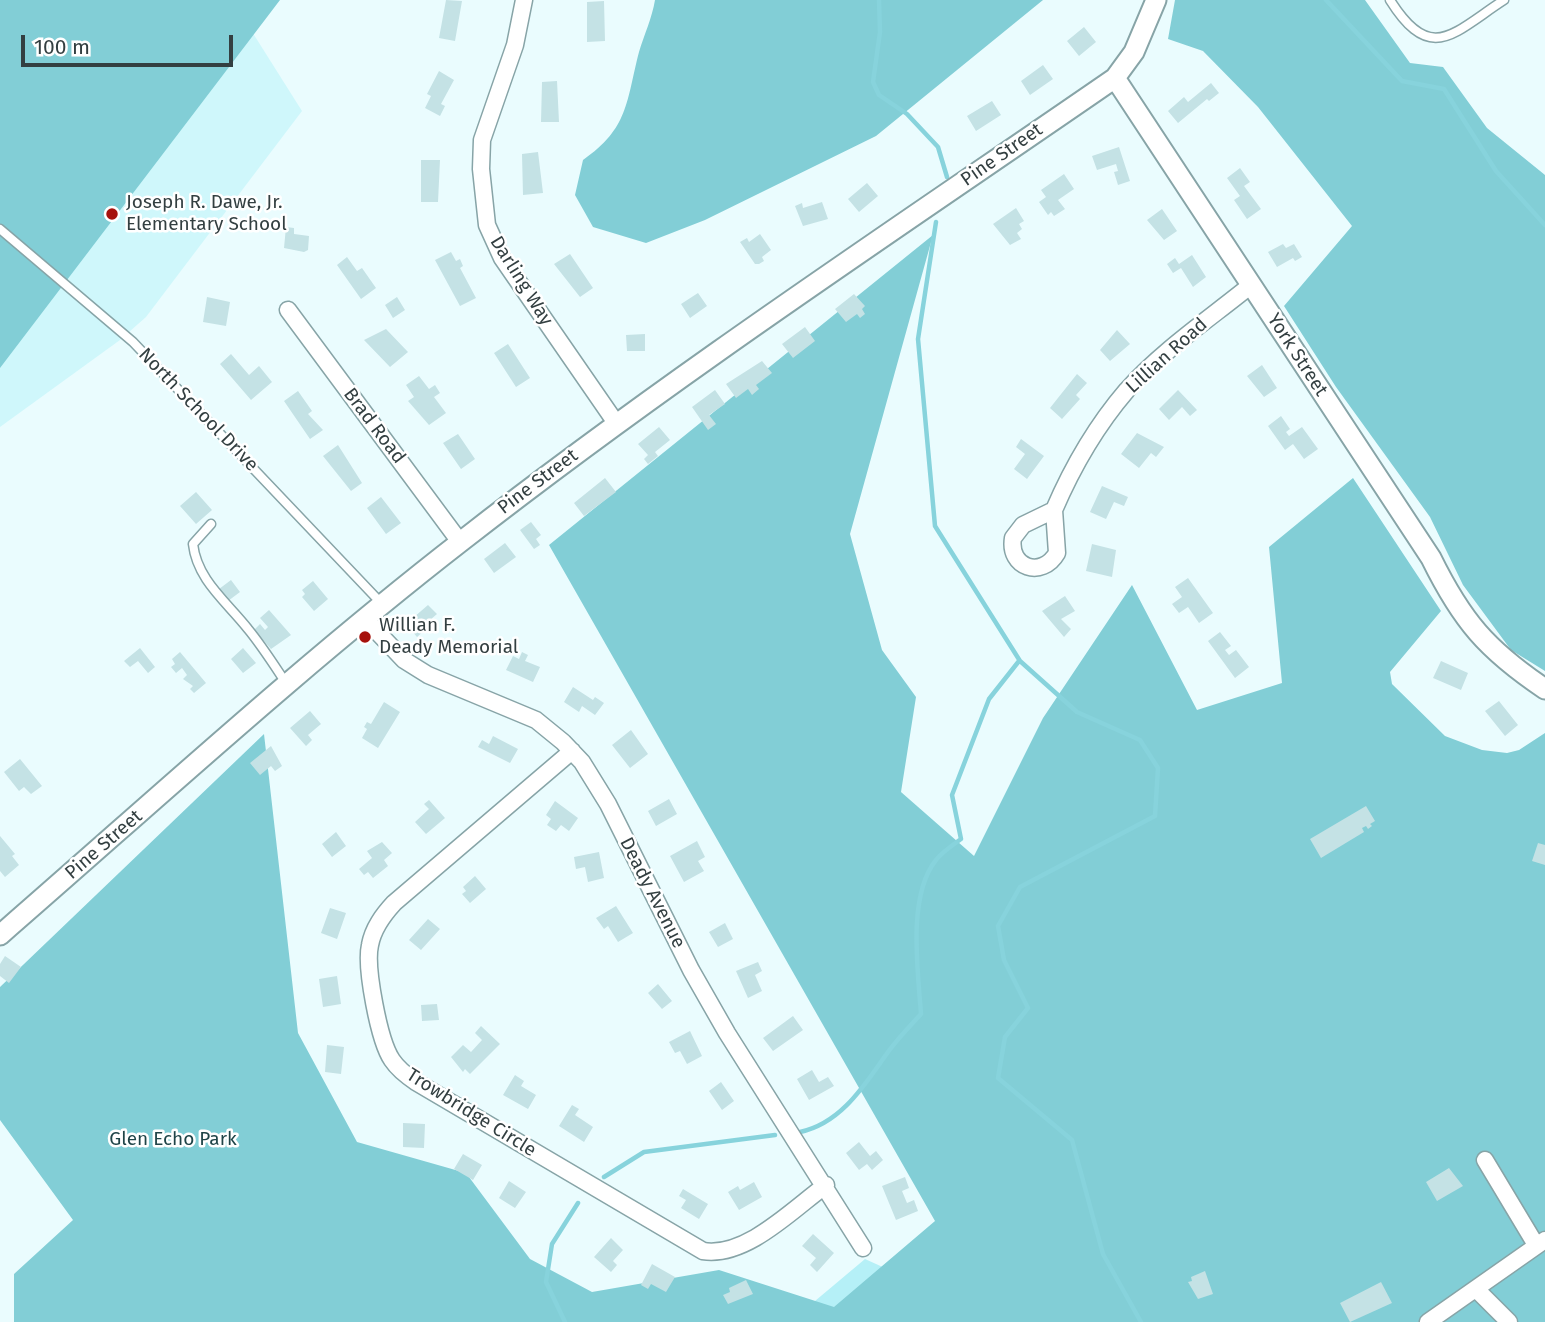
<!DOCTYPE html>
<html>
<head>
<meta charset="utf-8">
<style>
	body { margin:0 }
	#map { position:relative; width:1545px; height:1322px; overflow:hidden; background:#eafcfe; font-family:"Fira Sans",sans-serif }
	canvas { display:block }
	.scale { position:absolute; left:21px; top:35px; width:212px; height:32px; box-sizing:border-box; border:4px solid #333f41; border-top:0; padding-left:9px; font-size:21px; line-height:24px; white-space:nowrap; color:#333f41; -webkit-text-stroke:5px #fff; paint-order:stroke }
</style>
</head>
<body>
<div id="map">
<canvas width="1545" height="1322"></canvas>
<div class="scale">100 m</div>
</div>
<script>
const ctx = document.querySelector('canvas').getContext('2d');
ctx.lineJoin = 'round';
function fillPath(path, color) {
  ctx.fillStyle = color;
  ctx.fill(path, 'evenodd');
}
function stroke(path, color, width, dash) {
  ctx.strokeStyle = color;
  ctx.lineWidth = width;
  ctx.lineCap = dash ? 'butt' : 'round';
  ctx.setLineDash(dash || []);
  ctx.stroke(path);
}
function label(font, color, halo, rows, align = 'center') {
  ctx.font = font + ' "Fira Sans",sans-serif';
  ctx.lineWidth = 5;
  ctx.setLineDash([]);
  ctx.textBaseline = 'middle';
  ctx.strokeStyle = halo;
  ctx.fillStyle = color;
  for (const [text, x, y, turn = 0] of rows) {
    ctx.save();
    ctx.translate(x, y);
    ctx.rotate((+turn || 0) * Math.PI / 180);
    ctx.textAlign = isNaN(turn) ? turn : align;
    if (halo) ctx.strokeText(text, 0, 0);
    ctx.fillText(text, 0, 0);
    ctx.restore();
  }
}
const built = new Path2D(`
	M0,0H232L302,111L146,317L120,340L0,427Z`);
const green = new Path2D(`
	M865,1259L1004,1322H790Z`);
const forest = new Path2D(`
	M0,0H280L0,368Z
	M655,0H1043L876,136L705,220L646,243L593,227L575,195L583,160C629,128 626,102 639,52C644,35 652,18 655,0Z
	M1175,0H1365L1410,63L1443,67L1487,128L1545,175V671L1511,650L1463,585L1430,517L1336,387L1284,306L1352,226L1258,107L1203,51L1168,39Z
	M933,235L850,534L882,650L916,697L901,792L974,856L1043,718L1132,585L1197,710L1282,683L1269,547L1353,478L1441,611L1390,672L1392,684L1445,736L1482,750L1507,753L1519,750L1545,733V1322H14V1274L73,1220L0,1120V987L264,734L298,1033L357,1142L466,1173L530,1259L592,1292L719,1270L834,1307L935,1221L549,545Z`);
const stream = new Path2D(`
	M879,0L880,32L873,82L879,95L907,114L938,147L947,177
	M1326,0L1402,81L1444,89L1496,171L1545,225
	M936,222L918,339L935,526L1020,661L1077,712L1140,740L1158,768L1155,816L1020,887L998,926L1004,960L1028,1008L1005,1037L998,1078L1072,1140L1103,1254L1141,1322
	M800,1132C842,1123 865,1084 888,1052C898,1038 910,1026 921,1014C918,971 907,896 936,860C942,852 953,845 961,839L952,795L989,699L1019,661
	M604,1177L644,1152L775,1135
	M565,1322L546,1282L552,1244L578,1203`);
const building = new Path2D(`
	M446,0L462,1L455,41L439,38Z
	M604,1L605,41L587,42V2Z
	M1084,27L1096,42L1079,56L1067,41Z
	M1043,65L1053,79L1030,95L1021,81Z
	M439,71L454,80L441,104L445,106L440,116L425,108L431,96L427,94Z
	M557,81L559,122H541L542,82Z
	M1211,83L1219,93L1209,101L1207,99L1178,123L1168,111L1184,97L1188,102Z
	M992,101L1001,115L976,131L967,116Z
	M1119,147L1130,181L1118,185L1114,172L1118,171L1116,164L1097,170L1092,156Z
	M538,152L543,193L523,195L522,154Z
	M421,160H440L438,202H421Z
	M1240,168L1250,182L1244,186L1261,209L1247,219L1234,200L1240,196L1227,178Z
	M1064,174L1074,189L1058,200L1065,209L1054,216L1051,212L1048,215L1039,202L1046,197L1041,190Z
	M867,183L878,196L859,212L848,199Z
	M822,202L828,219L803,226L795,206L802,203L803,208Z
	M1016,208L1024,221L1019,224L1022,229L1017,233L1021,239L1010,245L993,224Z
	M1162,209L1177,231L1164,240L1147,220Z
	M286,227L294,228V234L309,236L308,250L304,252L284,248Z
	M760,234L771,250L762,257L764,261L759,264H755L740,242L747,238L749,242Z
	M1283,244L1286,248L1294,244L1302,257L1295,261L1293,258L1277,267L1268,252Z
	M451,252L456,261L460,259L463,266L460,268L476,298L460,306L435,260Z
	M570,254L593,288L580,297L554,264Z
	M1192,255L1206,277L1193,287L1181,268L1173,273L1167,264L1175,258L1179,264Z
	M347,257L357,271L362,268L376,288L361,299L337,265Z
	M698,293L707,306L690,318L681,304Z
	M854,294L865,306L862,309L865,314L860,318L857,314L846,322L835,309Z
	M207,297L230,302L226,326L203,322Z
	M397,297L405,310L393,318L385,305Z
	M805,327L815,341L793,358L782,344Z
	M386,329L408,352L390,367L364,340Z
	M1117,330L1130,344L1110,361L1100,350Z
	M645,334V351H627L626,335Z
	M508,344L530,378L516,387L494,353Z
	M231,354L249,375L259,366L272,382L251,400L220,364Z
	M762,361L772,373L756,385L759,389L752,395L748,389L736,398L726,384Z
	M1262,365L1277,388L1264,397L1247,376Z
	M1077,374L1087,383L1076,395L1080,399L1062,419L1050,408Z
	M419,376L429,389L435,385L440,393L434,397L446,413L429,425L408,401L414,397L406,385Z
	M715,390L725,404L709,415L716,424L708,430L692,407Z
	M1178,390L1197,410L1190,416L1182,407L1169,420L1159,409Z
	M298,391L312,411L308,414L323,430L310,439L284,401Z
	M1281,416L1290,429L1286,432L1289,436L1302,427L1318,449L1304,459L1293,444L1285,450L1268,426Z
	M659,427L670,440L655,452L658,456L648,464L644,459L648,455L638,444Z
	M1137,433L1164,447L1156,457L1151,453L1139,468L1121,454Z
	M458,434L475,459L461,469L443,443Z
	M1021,439L1044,456L1027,479L1014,469L1025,454L1016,447Z
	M338,445L362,483L351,491L323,456Z
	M605,478L616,492L584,516L574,503Z
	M1102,486L1128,497L1124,506L1114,502L1106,519L1090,512Z
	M196,492L212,510L196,524L180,506Z
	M381,497L401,523L386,534L367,508Z
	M531,522L541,535L536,539L540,545L534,549L520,530Z
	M505,543L516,557L494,573L484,559Z
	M1092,544L1116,550L1112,577L1086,571Z
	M1188,578L1213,613L1199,623L1188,607L1179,613L1172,604L1182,597L1175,587Z
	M231,580L240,592L228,601L219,589Z
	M313,581L328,599L314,611L302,597L305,594L302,590Z
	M1065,596L1075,611L1061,619L1071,629L1064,637L1042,611Z
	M428,605L437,614L430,620L433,623L417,637L406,624Z
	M269,610L291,635L271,649L254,630L260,624L265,630L268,627L260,618Z
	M1220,632L1231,646L1225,650L1229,655L1236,650L1249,667L1235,678L1208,641Z
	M140,648L155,667L148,673L138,661L130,667L124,661Z
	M243,648L256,663L243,673L231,659Z
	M180,652L206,683L194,693L190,689L193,686L183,679L187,675L182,668L176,673L171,667L175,664L172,659Z
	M522,652L528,655L525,661L540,667L533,682L506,670L513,656L519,659Z
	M1441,661L1468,673L1461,690L1433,678Z
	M573,687L593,700L595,697L604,703L595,715L582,706L579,712L564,702Z
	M1499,701L1518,725L1505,736L1485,711Z
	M384,702L400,712L378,748L362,738L367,729L364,727L367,722L371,724Z
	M310,711L321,724L308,735L312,740L306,746L290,728Z
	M631,730L648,754L630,768L612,745Z
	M493,736L518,749L510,763L478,747L482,740L489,744Z
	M271,746L282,766L275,771L271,766L260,775L250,763Z
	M20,759L42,786L31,794L24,787L19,791L4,772Z
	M669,799L677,814L656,826L648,811Z
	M429,800L445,818L426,834L415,822L429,809L424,804Z
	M555,801L578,818L569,831L561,825L556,831L547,825L551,819L546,815Z
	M1366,806L1375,821L1370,824L1372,826L1368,829L1366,826L1362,828L1364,832L1321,858L1310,839Z
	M336,832L346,846L332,857L322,844Z
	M0,836L15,854L12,856L19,865L5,877L0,871Z
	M697,841L705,857L698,861L704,871L684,882L670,856Z
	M382,842L392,853L384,860L388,866L373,878L368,872L364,875L359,869L372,858L367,851Z
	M1538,843L1545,845V865L1532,861Z
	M599,852L604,878L588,882L585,867L576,869L574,857Z
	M475,876L486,889L470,903L462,894L466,891L463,887Z
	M616,906L633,933L618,942L608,926L604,929L596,918Z
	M330,908L346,913L337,939L321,933Z
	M428,919L440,929L421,950L409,940Z
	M725,923L733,939L718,947L709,932Z
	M5,956L21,967L9,983L0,976V964Z
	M758,962L762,971L755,975L762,991L748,998L736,971Z
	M337,976L341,1004L323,1007L319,979Z
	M658,984L672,1001L662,1009L648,993Z
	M437,1004L439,1020L422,1021L421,1005Z
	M793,1016L803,1030L773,1051L763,1038Z
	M481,1026L500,1044L470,1074L465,1069L463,1072L451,1057L463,1045L471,1052L482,1040L475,1033Z
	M690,1031L702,1056L687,1064L680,1051L675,1053L669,1042Z
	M327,1045L344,1047L341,1074L325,1072Z
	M812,1070L819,1082L828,1077L834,1086L809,1100L797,1079Z
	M515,1075L524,1081L521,1086L536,1095L528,1109L503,1095Z
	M721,1082L734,1101L722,1110L709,1091Z
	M572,1105L579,1109L575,1115L593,1127L584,1142L559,1126Z
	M403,1123L425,1124L424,1148L403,1147Z
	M859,1142L870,1156L876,1151L883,1160L872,1170L867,1164L859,1170L846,1153Z
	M463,1154L482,1165L473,1180L454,1169Z
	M1449,1168L1463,1186L1437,1201L1426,1182Z
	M905,1177L909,1188L902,1191L907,1203L914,1200L918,1211L896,1220L882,1186Z
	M509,1181L526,1192L515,1208L499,1198Z
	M754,1182L762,1197L739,1210L728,1192L738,1186L740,1190Z
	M683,1189L708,1204L699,1219L681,1208L686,1200L679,1196Z
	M813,1234L834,1253L817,1272L810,1265L816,1258L802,1246Z
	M611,1238L623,1250L613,1261L617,1265L611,1272L594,1257Z
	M652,1264L675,1277L666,1292L651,1284L648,1289L641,1285Z
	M1205,1271L1213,1294L1198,1299L1188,1282L1192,1281L1191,1277Z
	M746,1280L753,1294L728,1304L723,1295L730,1292L729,1288Z
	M1381,1282L1392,1303L1350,1322L1340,1303Z`);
const service = new Path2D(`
	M1390,0C1431,65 1453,33 1504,0
	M0,229L133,342L383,605
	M211,524L193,544C197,580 227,602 248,629C262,646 274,665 286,683`);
const minor = new Path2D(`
	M524,0L515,45L482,140L481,169L487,225L502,258L616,423
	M288,310L460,542
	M1054,510C1072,468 1097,425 1127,390C1163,350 1209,319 1251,285
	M1054,510L1057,553C1042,579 1008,568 1013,538L1023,525Z
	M365,619L404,660L428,675L536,720L563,742L582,762L608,804L691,970L727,1033L863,1248
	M572,751L394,903C383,915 373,928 370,945C365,967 379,1041 392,1060C398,1069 407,1076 416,1082L703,1251C746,1258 793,1209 826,1185
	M1485,1160L1536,1245
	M1476,1289L1509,1322
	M1428,1322L1545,1240`);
const tertiary = new Path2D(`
	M1115,78L1431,558C1462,621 1487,650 1545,689
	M0,935C153,802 303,664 463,540C673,376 896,229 1115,78L1134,52L1156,0`);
const markers = [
	[112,214,7,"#a6110c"],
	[365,637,7,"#a6110c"]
];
const streetNames = [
	["Pine Street",1002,155,-35],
	["Darling Way",521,281,58],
	["York Street",1297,355,57],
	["Lillian Road",1167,356,-42],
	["North School Drive",198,410,46],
	["Brad Road",374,426,53],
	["Pine Street",538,482,-37],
	["Pine Street",104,845,-41],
	["Deady Avenue",652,893,63],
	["Trowbridge Circle",471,1113,32]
];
const poiNames = [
	["Joseph R. Dawe, Jr.",126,203],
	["Elementary School",126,225],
	["Willian F.",379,626],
	["Deady Memorial",379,648]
];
const parkNames = [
	["Glen Echo Park",173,1140]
];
fillPath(built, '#cff7fb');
fillPath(green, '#b5f0f7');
fillPath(forest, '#82ced6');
stroke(stream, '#87d3dc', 4.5);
fillPath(building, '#c4e2e5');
stroke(service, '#87a4a7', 11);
stroke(minor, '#87a4a7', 19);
stroke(tertiary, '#87a4a7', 23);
stroke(service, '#fff', 8);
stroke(minor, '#fff', 16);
stroke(tertiary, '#fff', 19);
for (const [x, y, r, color] of markers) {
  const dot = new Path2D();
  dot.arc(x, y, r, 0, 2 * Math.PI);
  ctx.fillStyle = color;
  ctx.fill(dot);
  stroke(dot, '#fff', 2.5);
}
label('19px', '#333f41', '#fff', streetNames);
label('19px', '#333f41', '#fff', poiNames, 'left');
label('19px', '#1f4448', '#fff', parkNames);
</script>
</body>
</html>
